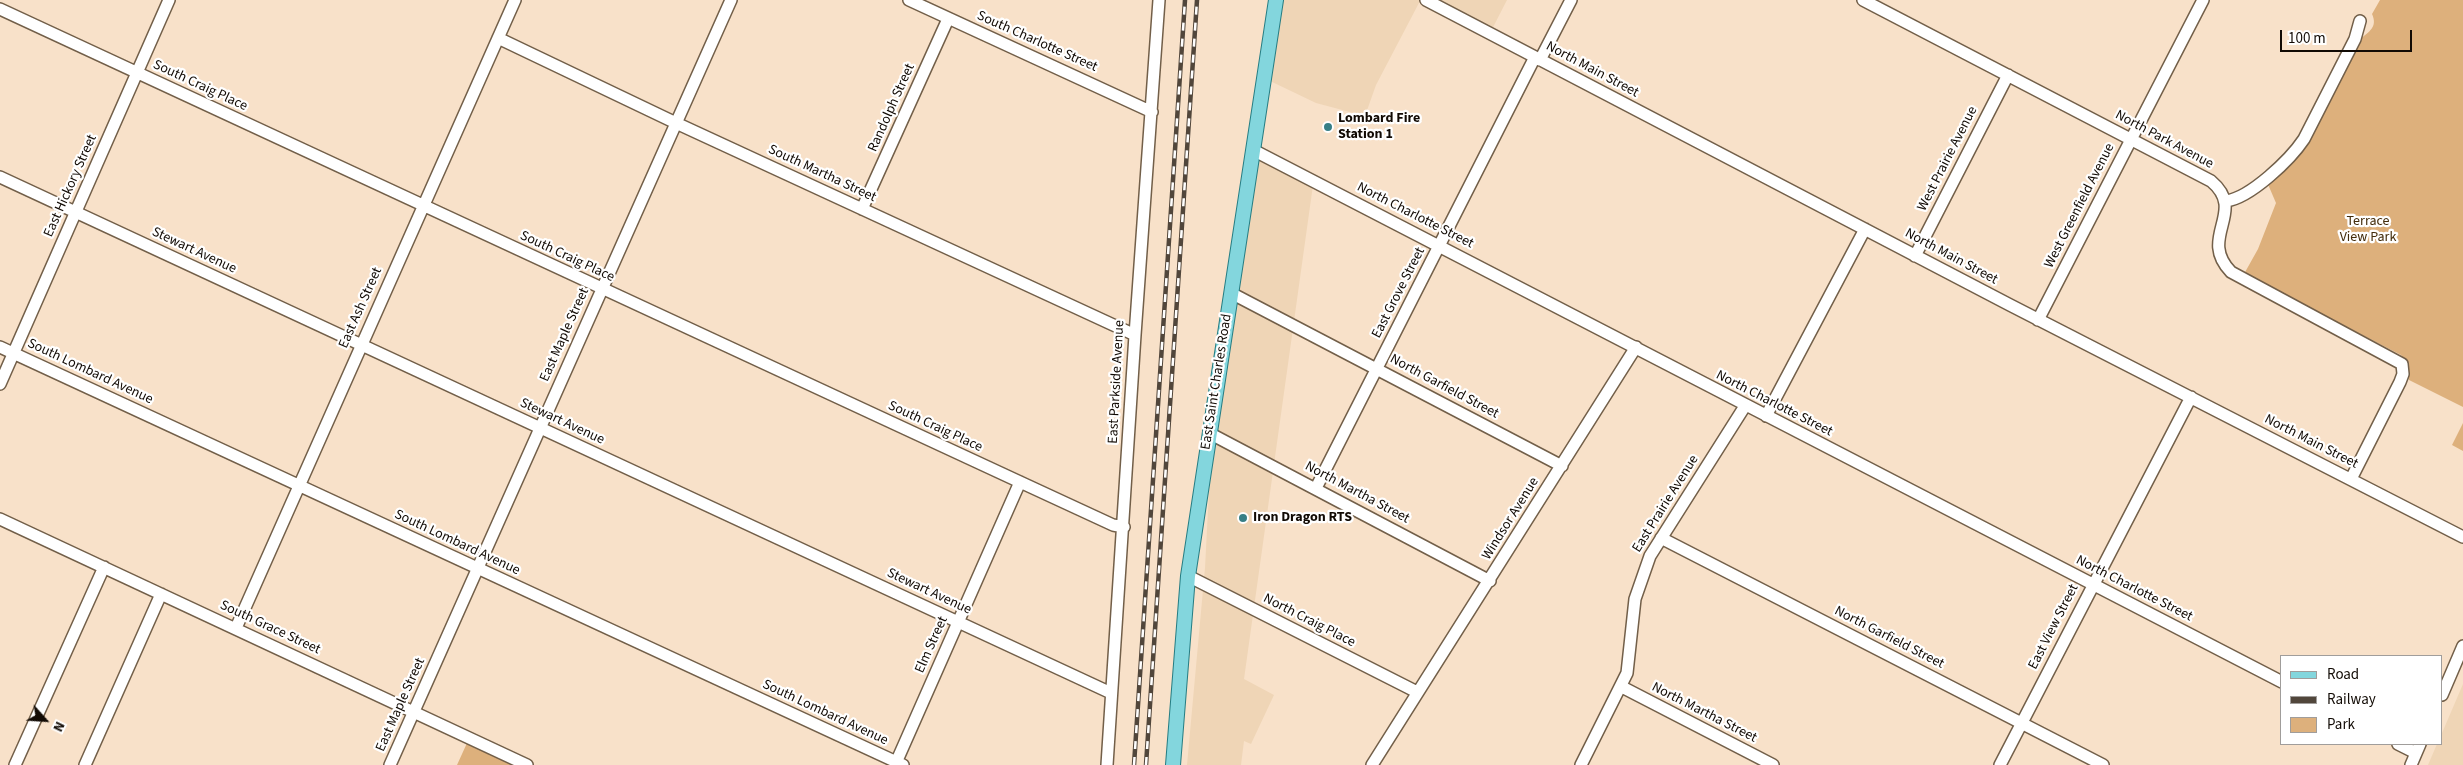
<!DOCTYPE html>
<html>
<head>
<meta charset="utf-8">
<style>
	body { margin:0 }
	#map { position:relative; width:2463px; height:765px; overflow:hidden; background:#f8e1c9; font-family:"Source Sans 3",sans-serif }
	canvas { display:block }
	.legend { position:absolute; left:2280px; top:655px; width:162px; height:90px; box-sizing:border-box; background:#fff; border:1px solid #a09d9b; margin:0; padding:6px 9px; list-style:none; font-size:15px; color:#110a04 }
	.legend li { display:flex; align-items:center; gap:10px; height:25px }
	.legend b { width:25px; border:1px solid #a09d9b }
	.north { position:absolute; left:20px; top:695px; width:50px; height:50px; -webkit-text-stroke:4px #fff; paint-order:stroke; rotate:116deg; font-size:14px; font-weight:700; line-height:20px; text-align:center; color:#110a04 }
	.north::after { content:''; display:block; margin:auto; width:18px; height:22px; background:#110a04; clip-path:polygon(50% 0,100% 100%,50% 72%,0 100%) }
	.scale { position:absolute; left:2280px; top:30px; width:132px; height:22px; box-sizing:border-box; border:2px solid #110a04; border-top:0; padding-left:6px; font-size:15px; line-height:18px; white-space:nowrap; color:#110a04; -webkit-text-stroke:4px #fff; paint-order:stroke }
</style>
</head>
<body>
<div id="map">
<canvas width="2463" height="765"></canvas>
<ul class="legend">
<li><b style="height:6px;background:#83d6dd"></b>Road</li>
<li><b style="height:6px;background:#51463b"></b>Railway</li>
<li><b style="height:14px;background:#ddb07c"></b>Park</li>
</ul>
<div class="north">N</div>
<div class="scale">100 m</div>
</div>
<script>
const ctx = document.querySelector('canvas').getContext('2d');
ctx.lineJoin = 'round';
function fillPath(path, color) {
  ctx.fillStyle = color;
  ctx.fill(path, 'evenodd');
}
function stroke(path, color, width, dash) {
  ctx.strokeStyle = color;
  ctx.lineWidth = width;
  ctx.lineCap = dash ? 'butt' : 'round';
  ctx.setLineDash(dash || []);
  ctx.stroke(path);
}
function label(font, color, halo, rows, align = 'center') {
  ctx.font = font + ' "Source Sans 3",sans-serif';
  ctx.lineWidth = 4.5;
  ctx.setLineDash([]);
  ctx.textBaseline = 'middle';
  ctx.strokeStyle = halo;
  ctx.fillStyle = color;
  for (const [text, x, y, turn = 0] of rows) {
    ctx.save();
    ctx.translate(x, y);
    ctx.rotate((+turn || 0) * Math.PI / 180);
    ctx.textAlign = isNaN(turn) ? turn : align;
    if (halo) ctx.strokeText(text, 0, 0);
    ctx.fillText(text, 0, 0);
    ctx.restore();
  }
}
const built = new Path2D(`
	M1281,0H1507L1488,37L1420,1L1376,85L1365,116L1316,103L1268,80Z
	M1257,156L1313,185L1244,679L1274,695L1251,744L1244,741L1241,765H1187L1205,568L1212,432Z
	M2463,684V765H2428L2437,744H2442V733Z`);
const green = new Path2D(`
	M2380,0H2463V407L2409,380L2407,363L2401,355L2244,274L2258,249L2276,203L2267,182L2286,167L2360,39C2369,32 2378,27 2372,14Z
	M2463,423V451L2452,445Z
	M467,743L515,765H457Z`);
const minor = new Path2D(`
	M909,0L1152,112
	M1426,0L2010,305L2463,537
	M1863,0L2211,181C2248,212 2197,237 2231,272L2402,364L2403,374L2400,382L2351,479
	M0,9L1020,482L1113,525L1124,527
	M498,38L676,123L1135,335
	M1540,60L1571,0
	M1253,150L2282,682
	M0,177L1111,693
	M2226,201C2250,198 2290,160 2304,139L2355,39L2360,21
	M862,209L948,19
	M1915,256L2008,75
	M1231,293L1562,466
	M2038,320L2203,0
	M0,347L903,765
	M0,384L169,0
	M1766,416L1865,229
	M1209,433L1490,581
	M1316,488L1535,57
	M0,519L527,765
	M1661,538L2103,765
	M1188,576L1417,692
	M236,628L515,0
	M1622,687L1773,765
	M2442,695L2463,646
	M2398,744L2416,753
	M15,765L104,567
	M85,765L161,594
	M390,765L731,0
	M895,765L1020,482
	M1107,765L1135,335L1159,0
	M1372,765L1636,347
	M1581,765L1627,673L1635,599L1650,556L1745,406
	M2000,765L2191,397
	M2411,765L2420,744`);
const major = new Path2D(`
	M1173,765L1188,576L1276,0`);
const rail = new Path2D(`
	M1134,765L1185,0
	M1146,765L1197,0`);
const markers = [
	[1328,127,5,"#377f86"],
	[1243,518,5,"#377f86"]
];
const streetNames = [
	["South Charlotte Street",1037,42,24],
	["North Main Street",1592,70,28],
	["South Craig Place",200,86,25],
	["Randolph Street",892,108,-66],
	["North Park Avenue",2164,140,28],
	["West Prairie Avenue",1948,159,-63],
	["South Martha Street",822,174,25],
	["East Hickory Street",71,186,-66],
	["West Greenfield Avenue",2080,206,-63],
	["North Charlotte Street",1415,216,27],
	["Stewart Avenue",194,251,25],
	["South Craig Place",567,257,25],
	["North Main Street",1951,257,28],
	["East Grove Street",1399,293,-63],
	["East Ash Street",361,308,-66],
	["East Maple Street",565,335,-66],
	["South Lombard Avenue",90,372,25],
	["East Parkside Avenue",1117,382,-87],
	["East Saint Charles Road",1217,382,-81],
	["North Garfield Street",1444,387,28],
	["North Charlotte Street",1774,404,27],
	["Stewart Avenue",562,422,25],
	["South Craig Place",935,427,25],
	["North Main Street",2311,442,27],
	["North Martha Street",1357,493,28],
	["East Prairie Avenue",1666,504,-58],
	["Windsor Avenue",1511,519,-58],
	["South Lombard Avenue",457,543,25],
	["North Charlotte Street",2134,589,27],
	["Stewart Avenue",929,592,25],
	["North Craig Place",1309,621,27],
	["East View Street",2054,627,-63],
	["South Grace Street",270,628,25],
	["North Garfield Street",1889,638,27],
	["Elm Street",932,645,-66],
	["East Maple Street",401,705,-66],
	["South Lombard Avenue",825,713,25],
	["North Martha Street",1704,713,27]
];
const poiNames = [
	["Lombard Fire",1338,119],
	["Station 1",1338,135],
	["Iron Dragon RTS",1253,518]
];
const parkNames = [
	["Terrace",2368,222],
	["View Park",2368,238]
];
fillPath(built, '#efd5b6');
fillPath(green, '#ddb07c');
stroke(minor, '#725f49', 14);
stroke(major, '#267d83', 16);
stroke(minor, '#fff', 11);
stroke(major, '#83d6dd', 14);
stroke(rail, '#51463b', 4.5);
stroke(rail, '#fff', 2.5, [8]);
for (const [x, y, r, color] of markers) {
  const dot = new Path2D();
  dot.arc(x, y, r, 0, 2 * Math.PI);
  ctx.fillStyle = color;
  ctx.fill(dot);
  stroke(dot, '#fff', 2);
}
label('14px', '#110a04', '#fff', streetNames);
label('bold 14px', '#110a04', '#fff', poiNames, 'left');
label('14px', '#432c0b', '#fff', parkNames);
</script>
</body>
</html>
